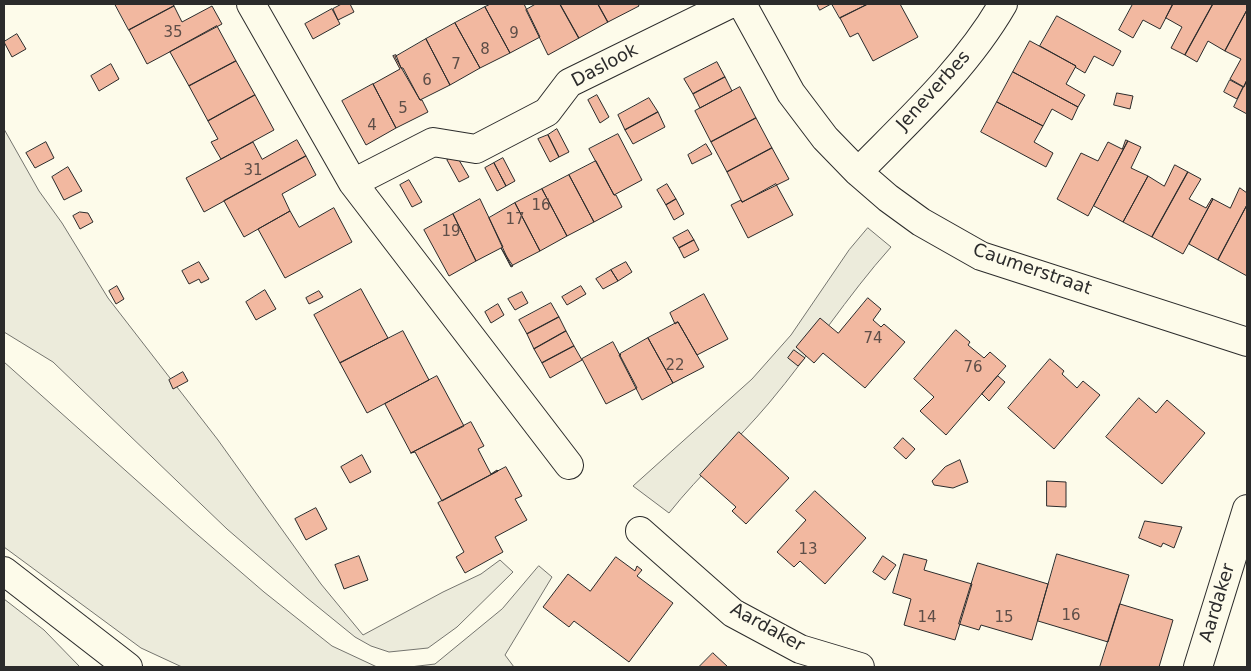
<!DOCTYPE html>
<html>
<head>
<meta charset="utf-8">
<style>
	body { margin:0 }
	#map { position:relative; width:1251px; height:671px; overflow:hidden; background:#fdfbea; font-family:"DejaVu Sans",sans-serif }
	canvas { display:block }
	.frame { position:absolute; inset:0; border:5px solid #2b2b2b; pointer-events:none }
</style>
</head>
<body>
<div id="map">
<canvas width="1251" height="671"></canvas>
<div class="frame"></div>
</div>
<script>
const ctx = document.querySelector('canvas').getContext('2d');
ctx.lineJoin = 'round';
function fillPath(path, color) {
  ctx.fillStyle = color;
  ctx.fill(path, 'evenodd');
}
function stroke(path, color, width, dash) {
  ctx.strokeStyle = color;
  ctx.lineWidth = width;
  ctx.lineCap = dash ? 'butt' : 'round';
  ctx.setLineDash(dash || []);
  ctx.stroke(path);
}
function label(font, color, halo, rows, align = 'center') {
  ctx.font = font + ' "DejaVu Sans",sans-serif';
  ctx.lineWidth = 4;
  ctx.setLineDash([]);
  ctx.textBaseline = 'middle';
  ctx.strokeStyle = halo;
  ctx.fillStyle = color;
  for (const [text, x, y, turn = 0] of rows) {
    ctx.save();
    ctx.translate(x, y);
    ctx.rotate((+turn || 0) * Math.PI / 180);
    ctx.textAlign = isNaN(turn) ? turn : align;
    if (halo) ctx.strokeText(text, 0, 0);
    ctx.fillText(text, 0, 0);
    ctx.restore();
  }
}
const green = new Path2D(`
	M4,129L39,191L62,223L108,298L218,440L321,584L363,635L443,592L481,574L500,560L513,572L457,627L428,648L389,652L371,646L355,637L307,598L227,529L53,362L4,332Z
	M868,228L891,247C847,296 812,352 769,403C737,441 700,474 669,513L633,486L752,379L791,335L849,250Z
	M4,362L191,529L264,592L332,646L377,667H182L141,648L4,547Z
	M539,566L552,577L505,655L514,667H410L435,664L502,609Z
	M4,599L44,630L80,667H4Z`);
const building = new Path2D(`
	M115,4H173L174,6L129,30Z
	M342,4H350L354,12L338,20L333,9Z
	M491,4H524L540,37L510,53L485,7Z
	M536,4H560L579,38L548,55L526,10Z
	M560,4H598L608,22L579,38Z
	M598,4H638L639,6L608,22Z
	M817,4H831L820,10Z
	M832,4H868L840,18Z
	M868,4H900L918,37L873,61L858,33L850,37L840,18Z
	M1133,4H1173L1160,29L1143,20L1133,38L1119,30Z
	M1173,4H1213L1185,55L1171,48L1182,27L1166,18Z
	M1213,4H1247V10L1225,51L1208,41L1197,62L1185,55Z
	M174,6L182,22L212,6L222,24L147,64L129,30Z
	M485,7L510,53L480,68L455,23Z
	M332,9L340,24L313,39L305,24Z
	M1247,10V80L1244,87L1230,79L1241,59L1225,51Z
	M1057,16L1121,51L1113,66L1094,56L1085,73L1075,67L1076,66L1040,46Z
	M455,23L480,68L450,85L426,39Z
	M217,26L236,61L189,86L170,52Z
	M17,34L26,49L12,57L4,42Z
	M426,39L450,85L420,100L395,57Z
	M1030,41L1076,66L1066,84L1085,95L1078,107L1013,72Z
	M396,55L401,68H403L420,100H422L428,112L396,128L373,84L400,69L393,56Z
	M236,61L255,95L208,121L189,86Z
	M717,62L725,77L693,94L684,79Z
	M111,64L119,79L99,91L91,76Z
	M1013,72L1078,107L1072,120L1052,109L1043,126L997,102Z
	M725,77L732,91L700,108L693,94Z
	M1230,80L1243,87L1237,99L1224,92Z
	M1247,80V114L1234,107Z
	M373,84L396,128L366,145L342,101Z
	M740,87L756,118L711,142L695,111Z
	M1117,93L1133,96L1130,109L1114,105Z
	M255,95L274,130L221,159L211,142L218,139L208,121Z
	M597,95L609,117L600,123L588,100Z
	M649,98L658,112L625,130L618,115Z
	M997,102L1043,126L1034,142L1053,153L1046,167L981,132Z
	M658,112L665,127L633,144L625,130Z
	M756,118L772,148L727,172L711,142Z
	M557,129L569,152L559,157L548,135Z
	M618,134L642,180L614,195L589,149Z
	M548,135L559,157L550,162L538,139Z
	M297,140L306,156L204,212L186,178L253,142L262,159Z
	M1126,140L1128,141L1088,216L1057,199L1081,153L1098,161L1108,142L1122,149Z
	M1128,141L1141,147L1131,168L1148,176L1123,222L1094,206Z
	M46,142L54,158L35,168L26,153Z
	M706,144L712,154L692,164L688,155Z
	M772,148L789,179L742,202L727,172Z
	M456,155L469,177L459,182L447,160Z
	M306,156L316,175L282,194L290,211L244,237L224,201Z
	M503,158L515,181L506,186L494,163Z
	M596,161L614,195H616L622,207L594,222L569,175Z
	M494,163L506,186L497,191L485,168Z
	M1175,165L1188,172L1152,237L1123,222L1148,176L1164,186Z
	M68,167L82,191L64,200L52,177Z
	M1188,172L1201,179L1189,199L1206,208L1212,198L1213,199L1183,254L1152,237Z
	M569,175L594,222L567,236L542,189Z
	M409,180L422,202L412,207L400,185Z
	M667,184L676,199L666,205L657,190Z
	M776,184L793,215L748,238L731,205L741,200L742,202Z
	M1240,188L1247,193V205L1218,260L1189,244L1213,199L1230,208Z
	M542,189L567,236L540,251L515,203Z
	M480,199L503,247L501,248L513,266L511,267L501,248L476,261L453,214Z
	M676,199L684,214L674,220L666,205Z
	M515,203L540,251L511,266L489,218Z
	M1247,205V276L1218,260Z
	M334,208L352,242L285,278L258,229L290,211L299,227Z
	M80,212L88,213L93,222L80,229L73,216Z
	M453,214L476,261L449,276L424,230Z
	M688,230L694,240L679,248L673,238Z
	M694,240L699,250L684,258L679,248Z
	M199,262L209,279L201,283L199,279L189,284L182,271Z
	M626,262L632,272L618,281L611,270Z
	M611,270L618,281L603,289L596,279Z
	M117,286L124,299L116,304L109,291Z
	M581,286L586,294L567,305L562,297Z
	M361,289L388,338L340,363L314,315Z
	M265,290L276,309L256,320L246,302Z
	M319,291L323,297L309,304L306,298Z
	M522,292L528,303L515,310L508,299Z
	M704,294L728,339L697,355L678,322L675,324L670,313Z
	M868,298L881,309L873,320L881,327L884,324L905,342L865,388L823,353L814,363L796,347L820,318L838,333Z
	M551,303L559,317L527,334L519,320Z
	M498,304L504,315L491,323L485,312Z
	M559,317L566,331L534,349L527,334Z
	M678,322L704,367L673,383L648,338Z
	M956,330L970,342L968,345L984,358L990,352L1006,366L946,435L920,411L934,397L914,379Z
	M403,331L429,380L367,413L340,363Z
	M566,331L574,346L542,363L534,349Z
	M648,338L673,383L642,400L619,355H621L620,354Z
	M613,342L637,388L606,404L582,359Z
	M574,346L582,360L550,378L542,363Z
	M794,350L805,358L798,366L788,358Z
	M1050,359L1064,371L1062,374L1077,388L1083,381L1100,395L1054,449L1008,408Z
	M183,372L188,381L173,389L169,380Z
	M437,376L464,426L411,453L385,404Z
	M998,376L1005,382L989,401L982,394Z
	M1139,398L1156,413L1167,400L1205,433L1162,484L1106,437Z
	M471,422L484,446L478,449L491,474L497,470L498,471L442,501L415,452L411,453Z
	M739,432L789,478L746,524L732,511L736,507L700,475Z
	M903,438L915,449L906,459L894,448Z
	M362,455L371,472L350,483L341,467Z
	M960,460L968,482L953,488L934,485L932,481L945,467Z
	M506,467L522,496L515,499L527,520L495,537L503,552L465,573L456,557L464,552L438,503Z
	M1047,481L1066,482V507L1047,506Z
	M815,491L866,538L825,584L800,561L794,567L777,552L806,520L796,511Z
	M316,508L327,529L306,540L295,519Z
	M1145,521L1182,527L1174,548L1163,543L1161,547L1139,538Z
	M904,554L927,560L924,570L972,584L955,640L904,625L911,599L893,593Z
	M1057,554L1129,575L1108,642L1038,621Z
	M359,556L368,580L344,589L335,565Z
	M883,556L896,565L885,580L873,572Z
	M616,557L635,571L637,566L642,570L637,576L673,603L629,662L574,621L569,627L543,607L568,574L590,591Z
	M978,563L1048,584L1032,640L981,625L979,630L959,624Z
	M1120,604L1173,620L1159,667H1100Z
	M713,653L728,667H699Z`);
const minor = new Path2D(`
	M251,4L353,183L569,465
	M742,4L791,93L825,138L858,172L888,198L921,222L981,256L1247,342
	M858,172C909,120 966,68 1003,4
	M353,183L433,142L476,149L547,112L569,83L730,4
	M640,531L733,613L800,649L860,667
	M1198,667L1247,509`);
const major = new Path2D(`
	M4,571L128,667`);
const numberNames = [
	["35",173,33],
	["9",514,34],
	["8",485,50],
	["7",456,65],
	["6",427,81],
	["5",403,109],
	["4",372,126],
	["31",253,171],
	["16",541,206],
	["17",515,220],
	["19",451,232],
	["74",873,339],
	["22",675,366],
	["76",973,368],
	["13",808,550],
	["16",1071,616],
	["14",927,618],
	["15",1004,618]
];
const streetNames = [
	["Daslook",605,66,-28],
	["Jeneverbes",934,91,-48],
	["Caumerstraat",1032,270,19],
	["Aardaker",1218,603,-73],
	["Aardaker",767,628,29]
];
fillPath(green, '#ecebdb');
stroke(green, '#74746e', 1);
fillPath(building, '#f2b8a0');
stroke(building, '#2b2b2b', 1);
stroke(minor, '#2b2b2b', 30);
stroke(major, '#2b2b2b', 30);
stroke(minor, '#fdfbea', 28);
stroke(major, '#fdfbea', 28);
label('15px', '#5d4e48', null, numberNames);
label('18px', '#2b2b2b', '#fdfbea', streetNames);
</script>
</body>
</html>
